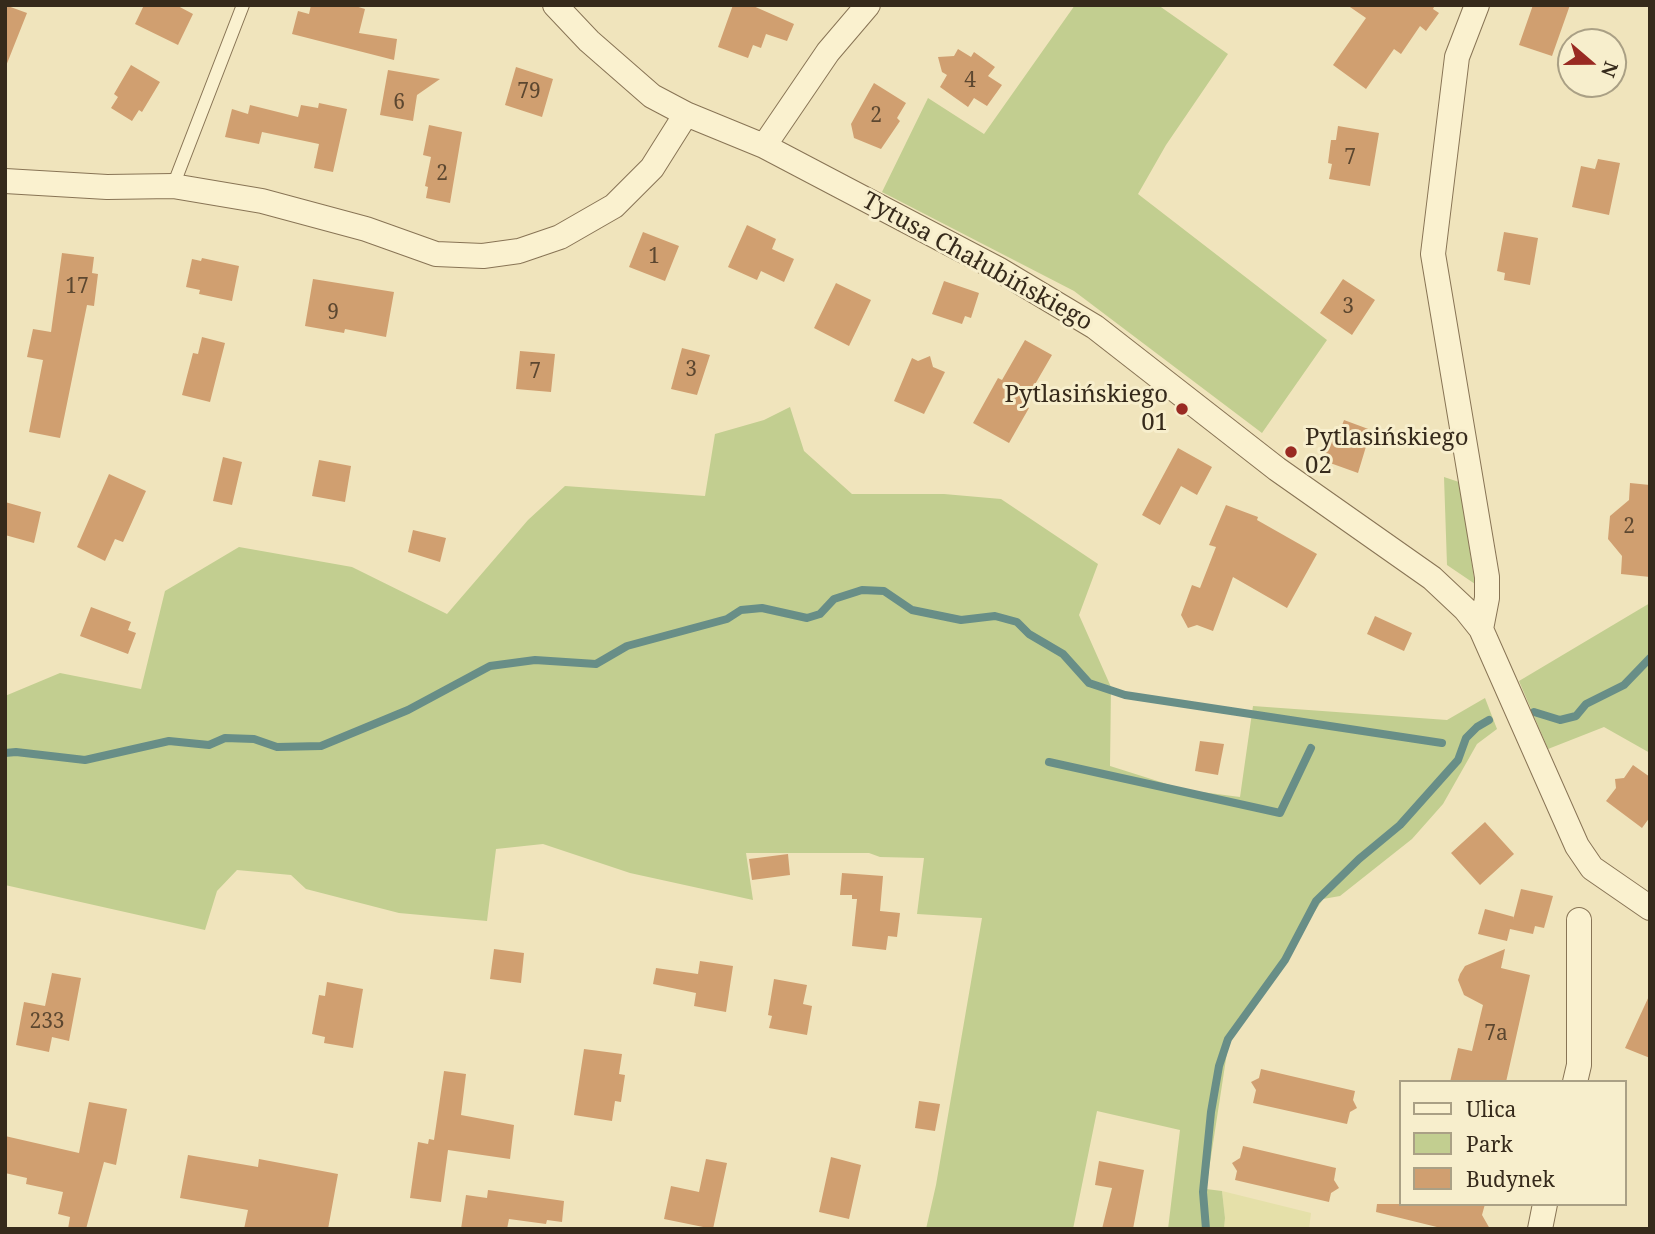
<!DOCTYPE html>
<html>
<head>
<meta charset="utf-8">
<style>
	body { margin:0 }
	#map { position:relative; width:1655px; height:1234px; overflow:hidden; background:#f0e4bc; font-family:"Noto Serif",serif }
	canvas { display:block }
	.frame { position:absolute; inset:0; border:7px solid #362a1b; pointer-events:none }
	.legend { position:absolute; left:1399px; top:1080px; width:228px; height:126px; box-sizing:border-box; background:#f7eecc; border:2px solid #aaa085; margin:0; padding:9px 12px; list-style:none; font-size:21px; color:#362a1b }
	.legend li { display:flex; align-items:center; gap:14px; height:35px }
	.legend b { width:35px; border:2px solid #aaa085 }
	.north { position:absolute; left:1557px; top:28px; width:70px; height:70px; box-sizing:border-box; background:#f7eecc; border:2px solid #aaa085; border-radius:50%; rotate:110deg; font-size:19px; font-weight:700; line-height:28px; text-align:center; color:#362a1b }
	.north::after { content:''; display:block; margin:auto; width:24px; height:32px; background:#992a22; clip-path:polygon(50% 0,100% 100%,50% 72%,0 100%) }
</style>
</head>
<body>
<div id="map">
<canvas width="1655" height="1234"></canvas>
<div class="frame"></div>
<ul class="legend">
<li><b style="height:9px;background:#faf1cf"></b>Ulica</li>
<li><b style="height:19px;background:#c2ce90"></b>Park</li>
<li><b style="height:19px;background:#d09f70"></b>Budynek</li>
</ul>
<div class="north">N</div>
</div>
<script>
const ctx = document.querySelector('canvas').getContext('2d');
ctx.lineJoin = 'round';
function fillPath(path, color) {
  ctx.fillStyle = color;
  ctx.fill(path, 'evenodd');
}
function stroke(path, color, width, dash) {
  ctx.strokeStyle = color;
  ctx.lineWidth = width;
  ctx.lineCap = dash ? 'butt' : 'round';
  ctx.setLineDash(dash || []);
  ctx.stroke(path);
}
function label(font, color, halo, rows, align = 'center') {
  ctx.font = font + ' "Noto Serif",serif';
  ctx.lineWidth = 6;
  ctx.setLineDash([]);
  ctx.textBaseline = 'middle';
  ctx.strokeStyle = halo;
  ctx.fillStyle = color;
  for (const [text, x, y, turn = 0] of rows) {
    ctx.save();
    ctx.translate(x, y);
    ctx.rotate((+turn || 0) * Math.PI / 180);
    ctx.textAlign = isNaN(turn) ? turn : align;
    if (halo) ctx.strokeText(text, 0, 0);
    ctx.fillText(text, 0, 0);
    ctx.restore();
  }
}
const farmland = new Path2D(`
	M1222,1191L1311,1213L1309,1229H1224L1225,1218Z`);
const green = new Path2D(`
	M1075,5H1158L1228,54L1166,145L1138,194L1327,340L1262,433L1074,291L882,192L928,98L984,134Z
	M790,407L804,451L852,494H944L1001,499L1098,564L1079,615L1111,687L1110,766L1186,790L1240,797L1253,706L1447,720L1485,698L1497,729L1477,744L1443,804L1412,839L1340,896L1323,899L1254,1003L1228,1046L1206,1189L1222,1191L1225,1218L1224,1229H1168L1180,1130L1097,1111L1073,1229H926L936,1185L982,918L917,914L924,858L880,857L869,853H746L753,900L630,873L543,844L496,849L487,921L399,913L306,889L291,875L237,870L217,891L205,930L5,885V696L60,673L141,689L165,591L239,547L352,567L447,614L528,520L565,486L705,496L715,434L764,420Z
	M1444,477L1459,482L1475,584L1447,565Z
	M1650,603V753L1604,727L1548,749L1519,681Z`);
const stream = new Path2D(`
	M1534,712L1560,720L1576,716L1586,704L1624,685L1650,658
	M5,753L16,752L85,760L169,741L209,745L225,738L254,739L277,747L321,746L408,710L490,666L535,660L596,664L627,646L727,619L741,610L762,608L807,618L820,614L834,599L862,590L884,591L912,610L961,620L995,616L1017,622L1029,634L1063,654L1089,683L1125,695L1442,743
	M1049,762L1280,813L1311,748
	M1206,1229L1203,1192L1211,1112L1219,1066L1228,1039L1285,960L1316,901L1359,859L1400,825L1458,760L1466,738L1477,727L1489,720`);
const building = new Path2D(`
	M5,5L27,13L6,66L5,65Z
	M144,5H176L193,14L178,45L135,24Z
	M311,5H352L365,9L359,33L397,39L394,60L292,34L298,11L309,14Z
	M733,5H751L794,24L787,41L766,34L761,48L753,45L748,58L718,47Z
	M1347,5H1435L1433,9L1439,13L1426,31L1420,26L1401,54L1394,49L1366,89L1333,65L1366,18Z
	M1533,5H1570L1552,56L1519,45Z
	M958,49L971,57L974,52L995,67L988,76L1002,85L987,106L974,98L968,107L940,87L947,75L942,72L938,57L954,56Z
	M131,65L160,82L142,112L139,110L132,121L111,108L118,97L114,94Z
	M516,67L553,79L542,117L505,105Z
	M388,70L440,79L417,95L413,121L380,115Z
	M874,83L906,103L897,118L900,121L881,149L854,138L851,124Z
	M319,103L347,109L333,172L314,168L319,144L262,132L259,144L225,137L232,109L248,114L250,105L298,117L301,105L318,108Z
	M429,125L462,132L450,203L426,198L428,187L425,186L431,157L423,155Z
	M1338,126L1379,133L1370,186L1329,179L1332,164L1328,163L1331,140H1336Z
	M1598,159L1620,163L1609,215L1572,207L1581,166L1595,169Z
	M747,225L776,239L772,249L794,259L784,282L761,271L757,280L728,267Z
	M643,232L679,246L665,281L629,267Z
	M1504,232L1538,238L1530,285L1504,280L1505,273L1497,271Z
	M62,253L94,257L92,273L98,274L94,306L87,305L60,438L29,432L43,360L27,357L33,329L51,332Z
	M202,258L239,266L232,301L199,294L200,290L186,287L192,259L201,261Z
	M313,279L394,292L386,337L345,329L344,333L305,326Z
	M1343,279L1375,300L1352,335L1320,313Z
	M944,281L979,293L971,318L965,316L962,324L932,314Z
	M836,283L871,300L849,346L814,328Z
	M202,337L225,343L210,402L182,395L193,353L198,354Z
	M1025,340L1052,355L1023,405L1029,408L1009,443L973,423L998,378L1002,380Z
	M682,348L710,355L697,395L671,389Z
	M520,351L555,354L551,392L516,389Z
	M930,356L933,367L945,372L924,414L894,401L912,358L918,361Z
	M1344,420L1371,430L1358,473L1319,459L1328,433L1338,436Z
	M1178,448L1212,467L1197,495L1181,486L1160,525L1142,515Z
	M223,457L242,462L232,505L213,501Z
	M319,460L351,466L345,502L312,496Z
	M109,474L146,491L123,542L115,539L105,561L77,547Z
	M1630,483L1650,485V577L1621,574L1622,556L1608,539L1610,516L1629,500Z
	M5,502L41,512L34,543L5,535Z
	M1226,505L1258,517L1257,520L1317,554L1287,608L1233,577L1213,631L1197,625L1188,628L1181,615L1192,585L1200,588L1216,547L1209,545Z
	M413,530L446,538L440,562L408,552Z
	M91,607L131,622L128,630L136,633L128,654L80,636Z
	M1375,616L1412,633L1404,651L1367,634Z
	M1200,741L1224,744L1218,775L1195,771Z
	M1633,765L1650,777V817L1642,828L1606,801L1616,788L1615,779L1624,778Z
	M1485,822L1514,854L1480,885L1451,853Z
	M788,854L790,875L752,880L749,859Z
	M842,873L883,876L880,911L900,913L897,937L888,936L886,950L852,946L857,899H852V895H840Z
	M1521,889L1553,896L1544,928L1535,926L1533,934L1510,929L1507,941L1478,934L1485,909L1514,917L1513,920Z
	M494,949L524,953L521,983L490,979Z
	M1505,949L1501,968L1530,975L1506,1082H1450L1458,1048L1472,1051L1483,1005L1464,995L1458,980L1460,974L1465,966Z
	M700,961L733,966L726,1012L694,1006L696,993L653,984L656,968L698,974Z
	M52,973L81,978L69,1041L52,1037L49,1052L16,1045L24,1002L45,1006Z
	M774,979L807,985L803,1004L812,1006L807,1035L769,1028L772,1016L768,1015Z
	M327,982L363,989L353,1048L324,1043L325,1037L312,1034L319,995L325,996Z
	M1650,994V1058L1625,1048Z
	M584,1049L622,1054L619,1074L625,1075L621,1102L615,1101L612,1121L574,1115Z
	M1261,1069L1355,1091L1353,1100L1357,1108L1350,1112L1347,1124L1253,1103L1256,1090L1251,1082L1259,1078Z
	M444,1071L466,1074L461,1115L514,1125L510,1159L448,1150L441,1202L410,1198L418,1142L428,1144L429,1139L434,1140Z
	M919,1101L940,1104L935,1131L915,1128Z
	M89,1102L127,1109L116,1165L104,1162L86,1229H68L70,1217L58,1214L63,1192L26,1184L27,1178L5,1173V1136L79,1153Z
	M1243,1146L1336,1168L1334,1180L1339,1188L1331,1193L1329,1202L1235,1180L1237,1171L1232,1163L1240,1158Z
	M188,1155L258,1167L259,1159L338,1174L328,1229H244L248,1210L180,1198Z
	M831,1157L861,1165L849,1219L819,1212Z
	M706,1159L727,1163L713,1229L664,1219L671,1186L699,1192Z
	M1099,1161L1144,1170L1133,1229H1102L1112,1188L1095,1185Z
	M488,1190L564,1201L562,1222L547,1220L546,1224L509,1219L507,1229H461L466,1195L487,1198Z
	M1377,1204H1485L1482,1215L1490,1229H1445L1376,1212Z`);
const service = new Path2D(`
	M173,186L243,5`);
const minor = new Path2D(`
	M555,5L589,41L652,96L686,114L764,146L998,269L1095,327L1277,469L1432,578L1465,609L1481,629L1577,846L1592,868L1650,908
	M1477,5L1457,57L1433,254L1487,577V598L1481,629
	M764,146L828,52L868,5
	M5,181L107,187L173,186L262,201L366,229L436,254L483,256L519,251L560,237L614,206L652,168L686,114
	M1575,1082L1579,1065V920
	M1540,1229L1545,1204`);
const markers = [
	[1182,409,7,"#992a22"],
	[1291,452,7,"#992a22"]
];
const numberNames = [
	["4",970,81],
	["79",529,92],
	["6",399,103],
	["2",876,116],
	["7",1350,158],
	["2",442,174],
	["1",654,257],
	["17",77,287],
	["3",1348,307],
	["9",333,313],
	["3",691,370],
	["7",535,372],
	["2",1629,527],
	["233",47,1022],
	["7a",1496,1034]
];
const streetNames = [
	["Tytusa Chałubińskiego",977,262,29]
];
const poiNames = [
	["Pytlasińskiego",1168,395],
	["01",1168,423],
	["Pytlasińskiego",1305,438,"left"],
	["02",1305,466,"left"]
];
fillPath(farmland, '#e5e0a9');
fillPath(green, '#c2ce90');
stroke(stream, '#688e87', 8);
fillPath(building, '#d09f70');
stroke(service, '#887455', 14);
stroke(minor, '#887455', 26);
stroke(service, '#faf1cf', 12);
stroke(minor, '#faf1cf', 24);
for (const [x, y, r, color] of markers) {
  const dot = new Path2D();
  dot.arc(x, y, r, 0, 2 * Math.PI);
  ctx.fillStyle = color;
  ctx.fill(dot);
  stroke(dot, '#f7eecc', 2.5);
}
label('21px', '#5c4730', null, numberNames);
label('24px', '#362a1b', '#f7eecc', streetNames);
label('24px', '#362a1b', '#f7eecc', poiNames, 'right');
</script>
</body>
</html>
